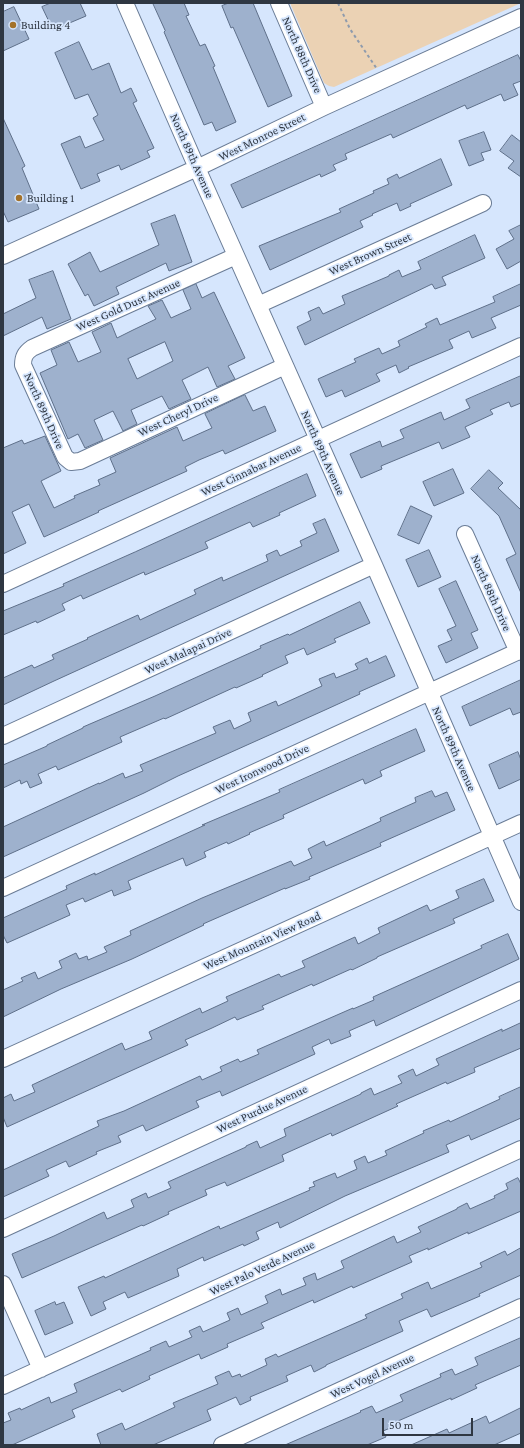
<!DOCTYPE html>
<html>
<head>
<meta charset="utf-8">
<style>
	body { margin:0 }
	#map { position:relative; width:524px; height:1448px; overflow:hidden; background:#d6e6fd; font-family:"Crimson Pro",serif }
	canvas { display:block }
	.frame { position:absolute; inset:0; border:4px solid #2f3742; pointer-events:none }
	.scale { position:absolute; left:382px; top:1418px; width:91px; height:18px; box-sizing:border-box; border:2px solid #2f3742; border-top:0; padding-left:5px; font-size:12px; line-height:14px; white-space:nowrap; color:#2f3742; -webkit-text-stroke:3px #d6e6fd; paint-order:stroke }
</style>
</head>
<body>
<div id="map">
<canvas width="524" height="1448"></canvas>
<div class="frame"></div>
<div class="scale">50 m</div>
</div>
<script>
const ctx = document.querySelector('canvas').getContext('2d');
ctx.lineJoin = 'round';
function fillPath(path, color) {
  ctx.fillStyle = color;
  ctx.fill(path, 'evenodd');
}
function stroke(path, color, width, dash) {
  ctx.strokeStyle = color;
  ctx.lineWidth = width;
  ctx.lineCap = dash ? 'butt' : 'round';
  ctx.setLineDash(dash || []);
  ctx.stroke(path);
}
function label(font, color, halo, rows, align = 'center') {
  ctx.font = font + ' "Crimson Pro",serif';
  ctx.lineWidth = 3.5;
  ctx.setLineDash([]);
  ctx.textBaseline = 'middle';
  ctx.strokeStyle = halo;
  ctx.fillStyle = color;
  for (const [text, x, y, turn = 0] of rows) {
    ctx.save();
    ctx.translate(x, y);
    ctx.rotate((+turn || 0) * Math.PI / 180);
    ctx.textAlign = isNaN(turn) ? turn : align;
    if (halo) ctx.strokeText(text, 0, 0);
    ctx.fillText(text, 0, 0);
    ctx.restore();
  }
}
const green = new Path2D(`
	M290,3H521L334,87L329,86L324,83Z`);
const building = new Path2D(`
	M51,3H80L86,16L53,30L42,7Z
	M153,3H184L189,15L186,16L200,46L205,44L215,66L213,67L236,122L216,131L212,122L204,125L164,32L165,31Z
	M229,3H253L292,96L268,107L233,27L231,28L222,6Z
	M14,7L29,39L3,51V12Z
	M79,42L92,70L109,63L121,93L131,88L137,101L133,103L154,148L147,151L150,157L121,170L119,165L97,174L100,181L81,189L61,144L80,136L85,148L104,140L93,118L98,115L88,94L75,99L55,53Z
	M518,55L521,61V81L513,84L518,95L504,101L501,94L467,109L465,105L393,138L391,134L345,154L347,159L333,165L336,170L321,177L320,174L242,208L231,185Z
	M3,118L25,166L22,168L39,209L8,222L3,211Z
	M484,132L491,150L481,153L484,160L469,166L459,141Z
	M512,135L521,142V177L508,168L514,161L500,151Z
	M441,159L452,185L410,204L411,206L400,211L397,203L372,214L373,215L360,221L363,227L270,270L259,246L341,212L339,209L374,193L373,191L389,184L387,179L397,174L399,178Z
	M175,215L192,262L169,271L166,263L116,287L119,294L94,306L88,294L85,296L68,264L90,252L100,272L159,245L151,224Z
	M521,225V261L507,269L496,249L514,239L509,231Z
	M475,235L485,258L442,277L446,285L435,289L432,284L305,345L297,327L311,320L308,312L319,307L323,314L345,304L342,296L389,276V275L399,270L402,277L421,269L418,262Z
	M53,271L71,319L47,329L42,317L3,336V314L36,298L29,280Z
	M196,284L202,298L214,292L245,358L228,366L235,379L217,387L208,367L182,380L191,399L169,409L162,396L131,410L137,424L123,431L113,411L94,420L103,440L85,448L78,434L68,439L40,373L57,365L51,350L69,342L78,362L101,352L92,332L111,323L117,338L133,330L156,319L148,306L162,300L171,318L191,309L183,290ZM165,342L173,361L137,379L128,359Z
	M521,284V305L491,318L496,328L472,338L469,331L449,340L453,348L408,367L409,368L399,373L396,365L376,374L380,381L345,397L342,390L326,397L318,379L356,362L354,359L379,348L382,354L400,346L398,341L427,327L425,324L437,318L440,325L495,302L493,297Z
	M521,376V403L511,407L509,402L490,410L493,414L465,427L470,437L442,449L439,442L381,466L382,469L361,478L350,454L380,441L382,447L404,438L400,430L441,412L444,420L470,408L466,400Z
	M245,395L253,411L265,406L276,431L225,454L223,450L199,460L185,467L187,471L98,511L99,512L44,537L29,504L12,512L26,543L3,554V448L22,440L24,444L45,436L61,471L41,481L54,508L75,498L74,496L100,485L98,480L116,472L110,458L177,427L183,441L212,428L205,414Z
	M453,469L464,493L434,506L423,482Z
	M489,470L503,483L498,488L521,510V593L506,559L516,554L499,516L471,489Z
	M307,474L316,496L279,513L280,515L253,527L250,522L205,542L208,548L145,575L144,572L83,599L81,595L62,604L65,610L37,623L36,621L3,635V611L64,586L63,584L135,552Z
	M411,506L432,516L419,544L398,535Z
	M325,519L339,551L54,681L3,705V678L32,665L34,668L54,659L52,655L88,639L87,638L138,615L140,620L159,611L196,594L194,590L222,577L223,581L268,561L266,555L277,550L280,556L302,546L300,541L317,533L313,524Z
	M429,550L441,577L418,587L406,560Z
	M456,581L478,630L471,633L478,648L446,663L438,646L452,640L447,630L456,626L439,589Z
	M360,602L370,623L334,639L336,642L307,655L304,648L285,656L288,663L262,675L263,676L236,688L235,687L165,719L164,718L120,737L122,742L58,770L56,766L38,774L42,783L30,788L27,781L21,784L20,780L3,788V765L47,746V745L83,728V727L155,696L261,648L260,646L288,634L289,635Z
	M386,656L395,676L359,692L360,694L325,710L178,776L144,793L3,857V827L99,783V784L123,773L125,778L143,771L140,765L216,733L213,727L230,720L234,729L251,721L248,713L276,701L278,706L322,686L319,679L334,673L336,678L358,669L355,664L367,658L369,663Z
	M521,680V712L513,715L510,708L470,726L462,707Z
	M416,729L425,751L380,771L382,776L365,784L363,779L283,815L284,818L249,833L250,834L228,844L227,842L204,852L206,857L186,866L183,858L128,881L131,889L114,896L112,890L85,902L83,898L66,905L70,915L7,943L3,935V918L67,889L66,886L95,873V875L205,825H202L280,792L279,790Z
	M518,752L521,760V779L499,789L489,765Z
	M432,791L435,797L447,792L455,810L380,843L381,846L309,877L310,879L285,889V888L203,924L204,925L132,959L61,989L3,1017V990L23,981L21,978L35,972L38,979L62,968L59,961L76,953L79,959L87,956L88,960L107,952L104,947L131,935L130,931L202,898L291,861L294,866L312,858L308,849L324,841L326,846L381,821L380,818L416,802L415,798Z
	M484,879L494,901L453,919L455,923L377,957V958L352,970L351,969L313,986L312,984L262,1006L264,1009L237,1020L235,1017L212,1028L185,1040L188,1045L7,1127L3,1117V1098L11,1094L14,1101L35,1092L32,1085L122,1043L125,1050L152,1039L149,1032L200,1008L202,1013L228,1001L226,997L279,974L281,977L305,967L302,961L355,937L358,944L380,933L378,928L427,905L430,911L459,898L456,891Z
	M508,934L519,959L376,1026L374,1020L349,1031L351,1036L331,1044L329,1039L312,1047L315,1054L222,1096L220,1091L196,1101L199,1107L146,1131L143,1125L118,1136L121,1142L96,1152L97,1154L69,1167L66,1161L46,1170L49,1176L3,1197V1170L99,1126L97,1121L124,1111L200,1076L202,1080L222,1071L220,1067L238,1059L240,1062L259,1054L257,1050L353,1008V1009L374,1000L373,997L482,948L481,946Z
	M521,1023V1048L474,1068L475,1072L447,1084L446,1082L396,1104L398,1106L332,1136L331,1133L282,1155L284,1161L227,1186L225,1182L205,1190L207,1195L168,1212L169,1214L143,1226L142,1225L22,1278L12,1254L54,1236L104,1212L107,1219L134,1207L131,1200L146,1193L148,1198L171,1188L168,1182L246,1147V1146L257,1141L260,1148L286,1136L284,1129L361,1094V1093L371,1088L374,1095L402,1083L398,1076L413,1069L416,1076L439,1065L436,1059L502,1029V1031Z
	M521,1087V1118L471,1140L469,1135L446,1145L449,1152L345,1196L280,1228L278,1222L256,1232L259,1239L244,1246L243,1244L204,1261L203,1257L177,1269L179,1276L128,1298L125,1292L103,1302L106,1309L91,1316L78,1287L104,1276L105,1278L219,1226L220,1229L310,1190L309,1188L315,1186L313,1182L335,1173L337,1178L357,1169L354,1161L365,1156L368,1163L387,1155L385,1151L424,1133L423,1131L449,1120L450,1122L500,1099L499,1097Z
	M518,1178L521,1184V1211L468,1234V1232L428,1250V1248L409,1256L412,1262L353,1288L352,1286L314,1303L313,1300L261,1323L264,1328L227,1344L228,1347L201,1359L199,1354L149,1376L150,1379L122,1392L120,1389L72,1410L75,1417L12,1445H3V1423L11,1420L8,1413L20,1408L21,1410L49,1397L51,1403L77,1392L74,1384L151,1350L150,1348L166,1341L169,1347L192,1337L189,1331L200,1326L203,1332L230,1320L227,1313L238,1308L241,1315L268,1303L265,1296L280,1289L282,1295L306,1285L303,1278L315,1273L317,1280L344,1268L341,1261L394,1236L397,1243L421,1232L418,1227L457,1209V1208L467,1203L470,1209L495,1198L494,1196L508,1189L506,1184Z
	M521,1248V1275L479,1294L480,1296L431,1317L427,1309L399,1321L403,1331L326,1365V1366L314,1372L311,1365L286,1376L288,1381L250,1397L251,1400L240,1405L236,1397L207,1410L211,1420L153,1445H101L97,1434L122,1423L125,1430L175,1407L173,1403L218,1384L215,1377L229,1371L232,1377L240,1374L241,1377L267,1365L265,1359L276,1354L278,1357L367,1318L365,1315L403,1298L401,1294L428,1282L431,1289L482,1267L480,1263L505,1251L507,1255Z
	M55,1302L56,1305L64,1302L73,1323L45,1335L35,1311Z
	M521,1338V1365L475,1385L477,1388L451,1400V1398L398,1421L400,1424L383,1431L386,1437L367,1445H285L361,1412L360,1411L372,1406L376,1413L403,1401L400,1395L441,1377L440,1374L452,1369L455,1375L478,1365L475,1358Z
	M521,1408V1433L494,1445H411L447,1429L449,1433L486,1416L489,1423Z`);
const path = new Path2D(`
	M338,3L350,29L377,69`);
const minor = new Path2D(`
	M125,3L197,168L374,565L521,902
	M279,3L324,107
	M3,256L197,168L324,107L521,17
	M236,256L32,348C25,353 23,357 23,365L65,457L71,462L80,461L285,366
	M258,305L483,203
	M465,534L518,652
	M3,584L521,346
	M3,736L374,565
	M3,888L521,650
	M3,1059L521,823
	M3,1229L521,990
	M3,1284L41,1369
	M3,1386L521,1149
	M222,1445L521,1307`);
const markers = [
	[13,25,4,"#a47229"],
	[19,198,4,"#a47229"]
];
const poiNames = [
	["Building 4",21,25],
	["Building 1",27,198]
];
const streetNames = [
	["North 88th Drive",302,55,66],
	["West Monroe Street",262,137,-26],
	["North 89th Avenue",192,156,66],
	["West Brown Street",370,254,-24],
	["West Gold Dust Avenue",128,305,-24],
	["North 89th Drive",44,411,66],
	["West Cheryl Drive",178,415,-25],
	["North 89th Avenue",323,453,66],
	["West Cinnabar Avenue",251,470,-25],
	["North 88th Drive",491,593,66],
	["West Malapai Drive",188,651,-25],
	["North 89th Avenue",454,749,66],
	["West Ironwood Drive",262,769,-25],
	["West Mountain View Road",262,941,-24],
	["West Purdue Avenue",262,1109,-25],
	["West Palo Verde Avenue",262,1268,-25],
	["West Vogel Avenue",372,1376,-25]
];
fillPath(green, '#ebd2b4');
fillPath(building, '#9eb1cd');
stroke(building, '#5e6f89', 1);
stroke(minor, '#6a7c96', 18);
stroke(path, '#8e9bad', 2, [3, 3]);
stroke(minor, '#fff', 16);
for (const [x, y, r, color] of markers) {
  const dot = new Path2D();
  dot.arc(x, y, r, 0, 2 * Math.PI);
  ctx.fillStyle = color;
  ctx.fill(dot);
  stroke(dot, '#d6e6fd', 1.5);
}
label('12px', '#2f3742', '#d6e6fd', poiNames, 'left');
label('12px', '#2f3742', '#d6e6fd', streetNames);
</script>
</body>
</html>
